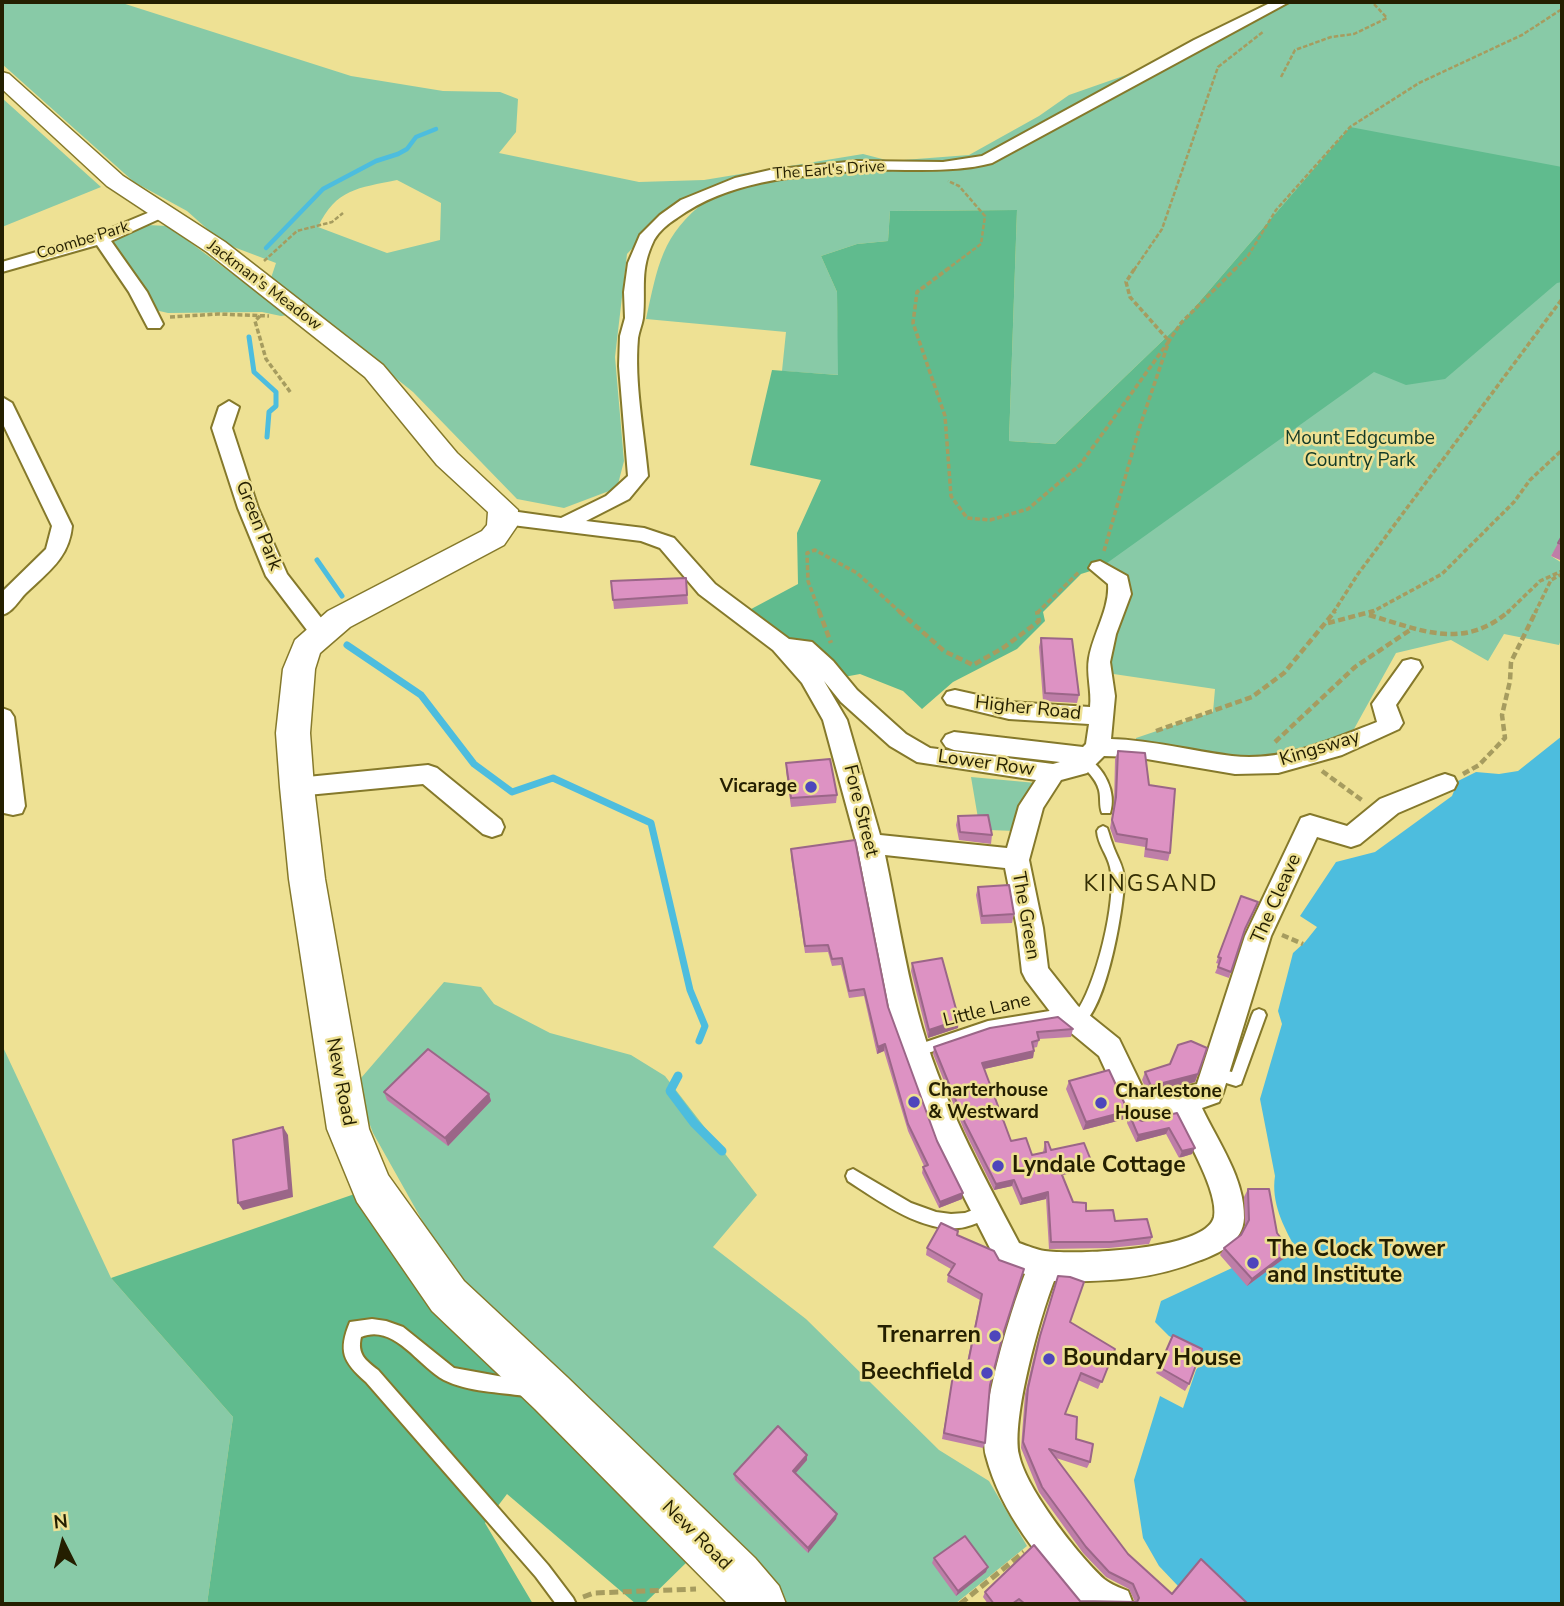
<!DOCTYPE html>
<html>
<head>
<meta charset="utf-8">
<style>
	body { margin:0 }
	#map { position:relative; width:1564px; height:1606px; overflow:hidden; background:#eee194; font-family:"Nunito Sans",sans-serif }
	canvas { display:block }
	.frame { position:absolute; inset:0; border:4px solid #241f00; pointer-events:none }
	.north { position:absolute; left:28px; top:1508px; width:70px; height:70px; -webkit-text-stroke:5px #eee194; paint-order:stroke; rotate:354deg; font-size:19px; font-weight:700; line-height:28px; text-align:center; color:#241f00 }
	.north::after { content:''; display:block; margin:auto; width:24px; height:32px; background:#241f00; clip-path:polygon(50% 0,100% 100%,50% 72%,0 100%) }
</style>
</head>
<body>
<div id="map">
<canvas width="1564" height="1606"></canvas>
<div class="frame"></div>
<div class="north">N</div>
</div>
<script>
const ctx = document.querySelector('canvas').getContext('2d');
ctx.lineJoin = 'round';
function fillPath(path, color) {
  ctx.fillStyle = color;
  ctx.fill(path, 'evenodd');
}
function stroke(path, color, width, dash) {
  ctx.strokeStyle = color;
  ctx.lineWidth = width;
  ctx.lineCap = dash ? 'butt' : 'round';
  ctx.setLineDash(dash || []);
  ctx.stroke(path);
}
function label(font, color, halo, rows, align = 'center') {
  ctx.font = font + ' "Nunito Sans",sans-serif';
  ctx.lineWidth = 5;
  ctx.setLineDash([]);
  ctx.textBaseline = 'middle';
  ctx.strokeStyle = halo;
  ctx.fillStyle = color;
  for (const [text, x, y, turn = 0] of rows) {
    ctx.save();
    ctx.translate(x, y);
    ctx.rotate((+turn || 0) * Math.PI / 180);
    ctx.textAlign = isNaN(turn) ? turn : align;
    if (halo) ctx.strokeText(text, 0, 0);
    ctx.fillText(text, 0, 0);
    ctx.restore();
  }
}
const green = new Path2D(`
	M2,2H119L351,76L443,91L500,92L518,99L516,132L499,153L639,182L704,180L863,154L890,161L969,155L1039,116L1069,95L1129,74L1160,72L1210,32L1268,2H1562V539L1551,556L1562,563V637L1559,645L1504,634L1488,661L1451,640L1396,653L1354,729L1330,742L1235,765L1135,748L1136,738L1213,712L1215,689L1100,672L1120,594L1100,568L1350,127L1181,323L1055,444L1009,441L1017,210L890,211L888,241L857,244L821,256L837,292L839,375L782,371L786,332L646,319C658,266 661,235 707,200L705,192L678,200L627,254L615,357L624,461L617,488L564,508L517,499L413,392L271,278L276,263L223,243L187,211L134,182L2,64ZM397,180L441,203L440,240L387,253L318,227C336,189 358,188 397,180Z
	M2,98L101,187L2,227Z
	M147,225L168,226L288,315L281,316L262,312L168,313L155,310L113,243L119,236Z
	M971,777L1036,783L1016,831L988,830L979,824Z
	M444,982L481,987L494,1004L550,1033L631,1055L665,1076L757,1195L713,1247L806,1319L939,1450L989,1481L1027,1546L955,1604H768L576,1406L441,1254L373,1133L355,1085Z
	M2,1045L111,1278L233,1417L207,1604H2Z`);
const forest = new Path2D(`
	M1350,127L1562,167V282L1557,283L1445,379L1406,385L1374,372L1100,568L1081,574L1043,612L1045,621L1017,649L953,682L922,709L903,691L860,674L833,679L740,615L798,584L797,533L821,480L750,465L772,370L838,375L837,292L821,256L857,244L888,241L890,211L1017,210L1009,441L1055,444L1181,323Z
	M372,1188L689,1560L644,1604H636L507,1494L485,1523L533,1604H207L233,1417L111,1278Z`);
const water = new Path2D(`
	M1562,736V1604H1239L1178,1586L1159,1566L1143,1538L1134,1480L1160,1396L1183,1408L1196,1370L1206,1356L1169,1336L1155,1322L1161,1301L1232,1268L1248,1285L1296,1249C1283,1226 1271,1202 1275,1176L1260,1099L1282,1024L1278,1011L1293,953L1305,942L1317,927L1300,916L1336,862L1375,852L1452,796L1458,781L1476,772L1499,774L1518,771Z`);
const streamFar3 = new Path2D(`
	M266,248L323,189L376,161L398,154L407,149L416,137L436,129`);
const streamFar2 = new Path2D(`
	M249,337L254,372L276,392V406L269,412L267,437
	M317,560L342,596`);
const streamFar1 = new Path2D(`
	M347,645L421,695L474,764L512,792L553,778L651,823L690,990L705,1026L699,1041`);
const stream = new Path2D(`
	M678,1076L670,1091L694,1123L722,1151`);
const pathFar3 = new Path2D(`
	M1281,77L1295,50L1331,37L1354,34L1387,18L1372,2
	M264,261L297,231L332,222L343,213
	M946,270L981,244L985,216L959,186L948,181
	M1134,270L1162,229L1218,67L1263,32
	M1234,270L1248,256L1276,210L1350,127L1419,83L1522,35L1562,9`);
const pathFar2 = new Path2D(`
	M949,268L917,292L913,323L945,416L951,496L967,518L990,520L1028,509L1080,465L1169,341L1130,297L1126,282L1135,268
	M260,316L255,321L266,359L291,393
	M170,317L218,314L269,316
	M1104,551L1140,426L1169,341L1181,323L1236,268
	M820,613L808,581L807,553L815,550L857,573L901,613
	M1037,613L1079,572
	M1333,613L1358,574L1562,299
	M1370,613L1442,574L1514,502L1530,480L1562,450
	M1507,613L1540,581L1562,571
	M1535,613L1551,580L1562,574`);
const pathFar1 = new Path2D(`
	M819,611L831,643
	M899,611L944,651L973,665L1003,648L1039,621L1037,611
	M1369,615C1421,630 1463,651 1509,611
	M1328,623L1374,611
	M1156,731L1252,697L1284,673L1335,611
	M1275,742L1355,667L1413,628
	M1322,771L1363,801
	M1463,774L1479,765L1505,738L1502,715L1510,681L1511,662L1536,611
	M1282,935L1303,944`);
const path = new Path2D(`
	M583,1597L594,1593L696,1589
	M960,1604L1024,1552`);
const lane = new Path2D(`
	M1085,757C1104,766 1117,793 1110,813H1102C1099,806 1101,798 1099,790C1096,778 1086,771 1079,761Z
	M1103,826L1107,828C1109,833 1110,838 1112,843C1116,856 1124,866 1124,879C1125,902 1103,1036 1072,1026L1070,1022L1072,1019L988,1033L916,1057L911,1055L909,1051L911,1047L988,1021L1068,1008L1073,1010L1075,1014C1095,989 1118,899 1110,867C1107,854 1098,845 1097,831L1099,828Z
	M1259,1009L1264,1011L1266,1015L1241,1084L1236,1086L1210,1078L1208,1074L1210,1070L1215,1068L1232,1072L1252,1015L1254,1011Z
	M853,1169L911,1203L936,1212L951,1214L965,1213L986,1205L991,1207L994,1212L991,1217C983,1220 974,1225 965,1227C926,1236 879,1201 848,1181L846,1176L848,1171Z
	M372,1319L386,1321L403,1327L454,1368L531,1382L533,1388L531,1394L525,1396C499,1392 468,1392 444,1380C418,1366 394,1323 361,1337C357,1354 365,1360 378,1370L548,1565L573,1598L576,1604H556L536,1577L366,1382C343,1362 338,1351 350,1322Z`);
const street = new Path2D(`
	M1272,2H1289L992,163C945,175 901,167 854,171C793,176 728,181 677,218C669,223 659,231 654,240C639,271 646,287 643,318C642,325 639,331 638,338C634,383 644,431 648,476L629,499L586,521L644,528L674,538L715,584L789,639L812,642L833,661L857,690L906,734L930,748L1053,764L1060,762L954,750L946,747L942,741L946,735L954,732L1083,747L1086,744L1089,724L1009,719L947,704L943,698L947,692L955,690L1009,702L1090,707C1092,691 1086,674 1089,658C1093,634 1110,608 1108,584L1089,568L1092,563L1100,561L1127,576L1131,594L1116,634L1110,662L1115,696L1111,739C1152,740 1192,751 1232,756C1283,762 1331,740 1377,722L1372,704L1403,661L1411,659L1419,661L1422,667L1396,705L1403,723L1399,729L1342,755L1278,773L1235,774L1135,757L1104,756L1087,773L1061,780L1043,808L1029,860L1043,928L1048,968L1078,1006L1119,1039L1147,1097L1197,1084L1245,936L1301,818L1310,815L1347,826L1380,799L1436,777L1445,774L1454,777L1457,783L1454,789L1398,813L1360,844L1351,847L1317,837L1271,936L1223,1093L1219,1102L1202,1108C1218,1142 1245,1179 1244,1218C1243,1242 1220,1253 1201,1260C1152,1280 1106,1282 1054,1281C1040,1317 1011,1419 1019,1455C1026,1489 1078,1555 1104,1579C1110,1584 1120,1588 1128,1591L1133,1604H1079C1041,1560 1001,1514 986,1456C977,1420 1011,1310 1025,1274L998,1264L938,1146L902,1051L890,1013L857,845L823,720L802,683L773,650L699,594L660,548L641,541L504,524L497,522L494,517L497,512L504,510L561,518L606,496L628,476L619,366L620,336L625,318L624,292L628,263L640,235L660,215L681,200L735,178L770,170L857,161L943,162L982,156L1194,40ZM824,681L841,702L890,746L917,762L1036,780L1019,806L1007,848L880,835L847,720ZM885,855L1005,868L1017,928L1022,972L1026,980L1058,1022L1099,1056L1129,1121L1139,1125L1176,1116C1187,1139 1219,1193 1214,1217C1206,1251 1074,1255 1045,1251C1037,1250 1028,1246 1019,1243C980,1169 939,1094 918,1013C904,961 896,907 885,855Z
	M162,207L170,212L168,215L111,241L147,292L163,324L160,328H148L129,292L97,245L2,272V262L95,235Z
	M2,397L12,403L72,526C69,558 48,572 26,593C18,601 13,612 2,615V592L46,549L52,526L2,422Z
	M229,401L239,407L232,428L258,508L287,574L329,628L332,633L329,638L321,641L313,638L266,576L238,508L212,428L219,407Z
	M2,708L10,711L14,717L25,806L22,813L13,815L4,813L2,808Z
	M428,765L437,768L501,820L504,827L501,834L492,837L483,834L423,784L297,796L288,794L285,787L288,780L297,778Z`);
const secondary = new Path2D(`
	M2,72L9,74L123,176L225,242L383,365L457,453L518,510L517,526L504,545L350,627L320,653L315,669L310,733L314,787L325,879L369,1129L388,1175L464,1281L567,1377L755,1558L779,1586L786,1604H728L535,1409L432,1311L357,1202L327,1129L289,879L280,787L276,733L283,669L295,640L328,611L482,531L487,525L488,512L437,465L365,377L207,252L107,186L2,89Z`);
const wall = new Path2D(`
	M1562,536V561L1551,556Z
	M686,578L688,604L614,609L611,581Z
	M1041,638L1079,695L1077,703L1043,701L1039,647Z
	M1118,751L1149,785L1170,853L1168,861L1144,857L1145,847L1115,842L1110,828L1114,805L1115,759Z
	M786,763L837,795L836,803L791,807L786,771Z
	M958,816L992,835L991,844L959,840L956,825Z
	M791,849L888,1007L937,1141L962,1199L939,1208L922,1173L923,1167L924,1166L908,1131L884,1051L877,1054L864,996L849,998L841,965L832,966L828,952L805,953L791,857Z
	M978,887L1014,914L1012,923L981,924L976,895Z
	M1241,896L1244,932L1229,978L1215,973L1219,964L1216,963Z
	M912,963L958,1028L928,1038L911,971Z
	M990,1028L1073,1029L1071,1037L1039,1039L1037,1047L1033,1048L1034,1051L1033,1058L984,1069L1011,1141L1032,1155L1043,1152L1045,1142L1051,1150L1092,1163L1089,1169L1062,1175L1073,1202L1086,1211L1115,1221L1152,1237L1149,1244L1109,1248L1049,1249L1046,1199L1020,1205L1012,1186L994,1190L964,1130L933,1054L934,1047Z
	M1145,1072L1198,1074L1195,1082L1148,1094L1142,1080Z
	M1069,1081L1125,1119L1083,1130L1066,1089Z
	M384,1092L489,1094L491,1101L448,1146L387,1100Z
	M1177,1113L1192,1154L1179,1158L1166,1134L1136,1142L1127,1123L1130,1116L1142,1121Z
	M1248,1189L1277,1233L1286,1257L1247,1286L1220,1255L1224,1248L1241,1235L1245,1227L1244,1197Z
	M957,1235L1003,1332L990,1385L985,1443L983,1448L942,1439L952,1381L964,1377L980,1300L947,1282L948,1275L951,1269L926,1255L927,1248Z
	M1058,1276L1070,1322L1115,1349L1098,1389L1078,1380L1065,1414L1076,1439L1090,1462L1087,1468L1056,1458L1128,1554L1172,1594L1248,1604H988L983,1597L985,1592L1080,1601L1135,1602L1129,1589L1106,1577L1083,1553L1039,1492L1021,1448L1025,1394L1037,1343Z
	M1173,1335L1189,1384L1185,1391L1156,1373Z
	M807,1455V1460L796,1473L837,1514L836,1519L808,1553L735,1480L734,1474Z
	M934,1558L986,1572L956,1596L932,1563Z`);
const shadedWall = new Path2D(`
	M959,1020L958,1028L928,1038L929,1030Z
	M885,1044L884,1051L877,1054L878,1047Z
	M1034,1051L1033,1058L980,1070L982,1063Z
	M1198,1074L1195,1082L1148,1094L1151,1086Z
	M489,1094L491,1101L448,1146L445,1138Z
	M1128,1111L1125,1119L1083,1130L1086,1122Z
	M283,1127L288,1135L293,1197L243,1210L238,1203Z
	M1169,1128L1166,1134L1136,1142L1138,1135Z
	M1195,1148L1192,1154L1179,1158L1182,1151Z
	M1092,1163L1089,1169L1058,1176L1060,1170Z
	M1014,1180L1012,1186L994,1190L996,1184Z
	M1048,1192L1046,1199L1020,1205L1022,1199Z
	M963,1193L962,1199L939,1208L940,1202Z
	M1290,1250L1286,1257L1247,1286L1252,1279Z
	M807,1455V1460L793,1476V1471Z
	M837,1514L836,1519L808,1553V1548Z
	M988,1567L986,1572L956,1596L958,1591Z`);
const building = new Path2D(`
	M1562,536V544L1558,543Z
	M686,578L687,595L613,600L611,581Z
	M1041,638L1072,639L1079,695L1045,693Z
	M1118,751L1145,753L1149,785L1175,789L1170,853L1146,849L1147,839L1117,834L1112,820L1116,797Z
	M830,759L837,795L791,798L786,763Z
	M988,815L992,835L960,832L958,816Z
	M855,840L888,1007L937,1141L963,1193L940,1202L923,1167L928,1165L908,1124L885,1044L878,1047L864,989L849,991L842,958L832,959L828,945L805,946L791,849Z
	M1009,885L1014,914L982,916L978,887Z
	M1241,896L1258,902L1245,929L1231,972L1218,967L1221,958L1218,957Z
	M942,958L959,1020L929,1030L912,963Z
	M1058,1017L1073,1029L1037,1032L1039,1040L1032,1042L1034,1051L982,1063L1011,1141L1026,1138L1032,1155L1046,1152L1045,1142H1048L1051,1150L1084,1143L1092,1163L1060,1170L1073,1202L1086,1203V1211L1113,1210L1115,1221L1147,1219L1152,1237L1111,1242H1051L1048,1192L1022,1199L1014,1180L996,1184L965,1123L934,1047L990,1028Z
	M1191,1041L1207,1048L1198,1074L1151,1086L1145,1072L1170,1064L1178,1045Z
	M428,1049L489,1094L445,1138L384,1092Z
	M1109,1070L1128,1111L1086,1122L1069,1081Z
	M1177,1113L1195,1148L1182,1151L1169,1128L1138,1135L1130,1116L1142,1121Z
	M283,1127L289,1190L238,1203L233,1140Z
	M1248,1189H1269L1277,1233L1290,1250L1252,1279L1224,1248L1241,1235L1249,1220Z
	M941,1223L958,1231L957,1235L994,1251L999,1260L1024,1269L1004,1331L990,1385L985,1443L944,1433L953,1375L965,1378L982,1294L948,1275L955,1264L927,1248Z
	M1058,1276L1070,1277L1084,1282L1070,1322L1115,1349L1102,1382L1081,1373L1065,1414L1077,1417L1076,1439L1093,1444L1090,1462L1049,1449L1128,1554L1172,1594L1201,1559L1248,1604H1025L1019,1599L1012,1604H994L985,1592L1034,1545L1080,1601L1137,1602L1139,1598L1133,1584L1109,1572L1086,1547L1042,1487L1023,1442L1028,1388L1040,1336Z
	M1173,1335L1202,1349L1189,1384L1159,1367Z
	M778,1426L807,1455L793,1471L837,1514L808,1548L734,1474Z
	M965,1536L988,1567L958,1591L934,1558Z`);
const markers = [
	[811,787,7,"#4e45bc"],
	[914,1102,7,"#4e45bc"],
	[1101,1103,7,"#4e45bc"],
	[998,1166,7,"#4e45bc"],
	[1253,1263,7,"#4e45bc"],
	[995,1336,7,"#4e45bc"],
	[1049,1359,7,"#4e45bc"],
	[987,1373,7,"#4e45bc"]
];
const farStreetnames = [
	["The Earl's Drive",829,171,-4],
	["Coombe Park",83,241,-17],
	["Jackman's Meadow",264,286,37]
];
const parkNames = [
	["Mount Edgcumbe",1360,439],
	["Country Park",1360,461]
];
const streetNames = [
	["Green Park",258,526,68],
	["Higher Road",1028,709,6],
	["Kingsway",1320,749,-17],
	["Lower Row",986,764,8],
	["Fore Street",860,811,76],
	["The Cleave",1277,899,-66],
	["The Green",1025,916,80],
	["Little Lane",987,1011,-14],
	["New Road",340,1082,79],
	["New Road",696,1536,45]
];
const poiNames = [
	["Vicarage",797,787,"right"],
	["Charterhouse",928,1091],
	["& Westward",928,1113],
	["Charlestone",1115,1092],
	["House",1115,1114]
];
const quarterNames = [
	["KINGSAND",1151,885]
];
const nearPoinames = [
	["Lyndale Cottage",1012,1166],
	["The Clock Tower",1267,1250],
	["and Institute",1267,1276],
	["Trenarren",981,1336,"right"],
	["Boundary House",1063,1359],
	["Beechfield",973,1373,"right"]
];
fillPath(green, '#88caa7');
fillPath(forest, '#60bb8e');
fillPath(water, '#4dbdde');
stroke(streamFar3, '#4dbdde', 4.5);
stroke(streamFar2, '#4dbdde', 5);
stroke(streamFar1, '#4dbdde', 7);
stroke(stream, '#4dbdde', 9);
stroke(lane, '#85792b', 4);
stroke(street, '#85792b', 4);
stroke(secondary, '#85792b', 3);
stroke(pathFar3, '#a69c5f', 2.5, [4.5, 2]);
stroke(pathFar2, '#a69c5f', 3.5, [5, 2.5]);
stroke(pathFar1, '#a69c5f', 4.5, [7, 3.5]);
stroke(path, '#a69c5f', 5, [9, 4.5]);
fillPath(lane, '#fff');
fillPath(street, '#fff');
fillPath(secondary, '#fff');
fillPath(wall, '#be7ea8');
fillPath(shadedWall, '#9b6688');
fillPath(building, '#dd92c3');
stroke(building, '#9b6688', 2);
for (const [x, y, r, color] of markers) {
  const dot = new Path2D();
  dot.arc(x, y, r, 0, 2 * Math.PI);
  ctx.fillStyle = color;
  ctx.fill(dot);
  stroke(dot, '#eee194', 2.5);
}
label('16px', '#241f00', '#eee194', farStreetnames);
label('19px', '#123a28', '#eee194', parkNames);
label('19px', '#241f00', '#eee194', streetNames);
label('bold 19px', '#241f00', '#eee194', poiNames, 'left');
ctx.letterSpacing = '2px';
label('23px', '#352f04', '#eee194', quarterNames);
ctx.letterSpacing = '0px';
label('bold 23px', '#241f00', '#eee194', nearPoinames, 'left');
</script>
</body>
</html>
